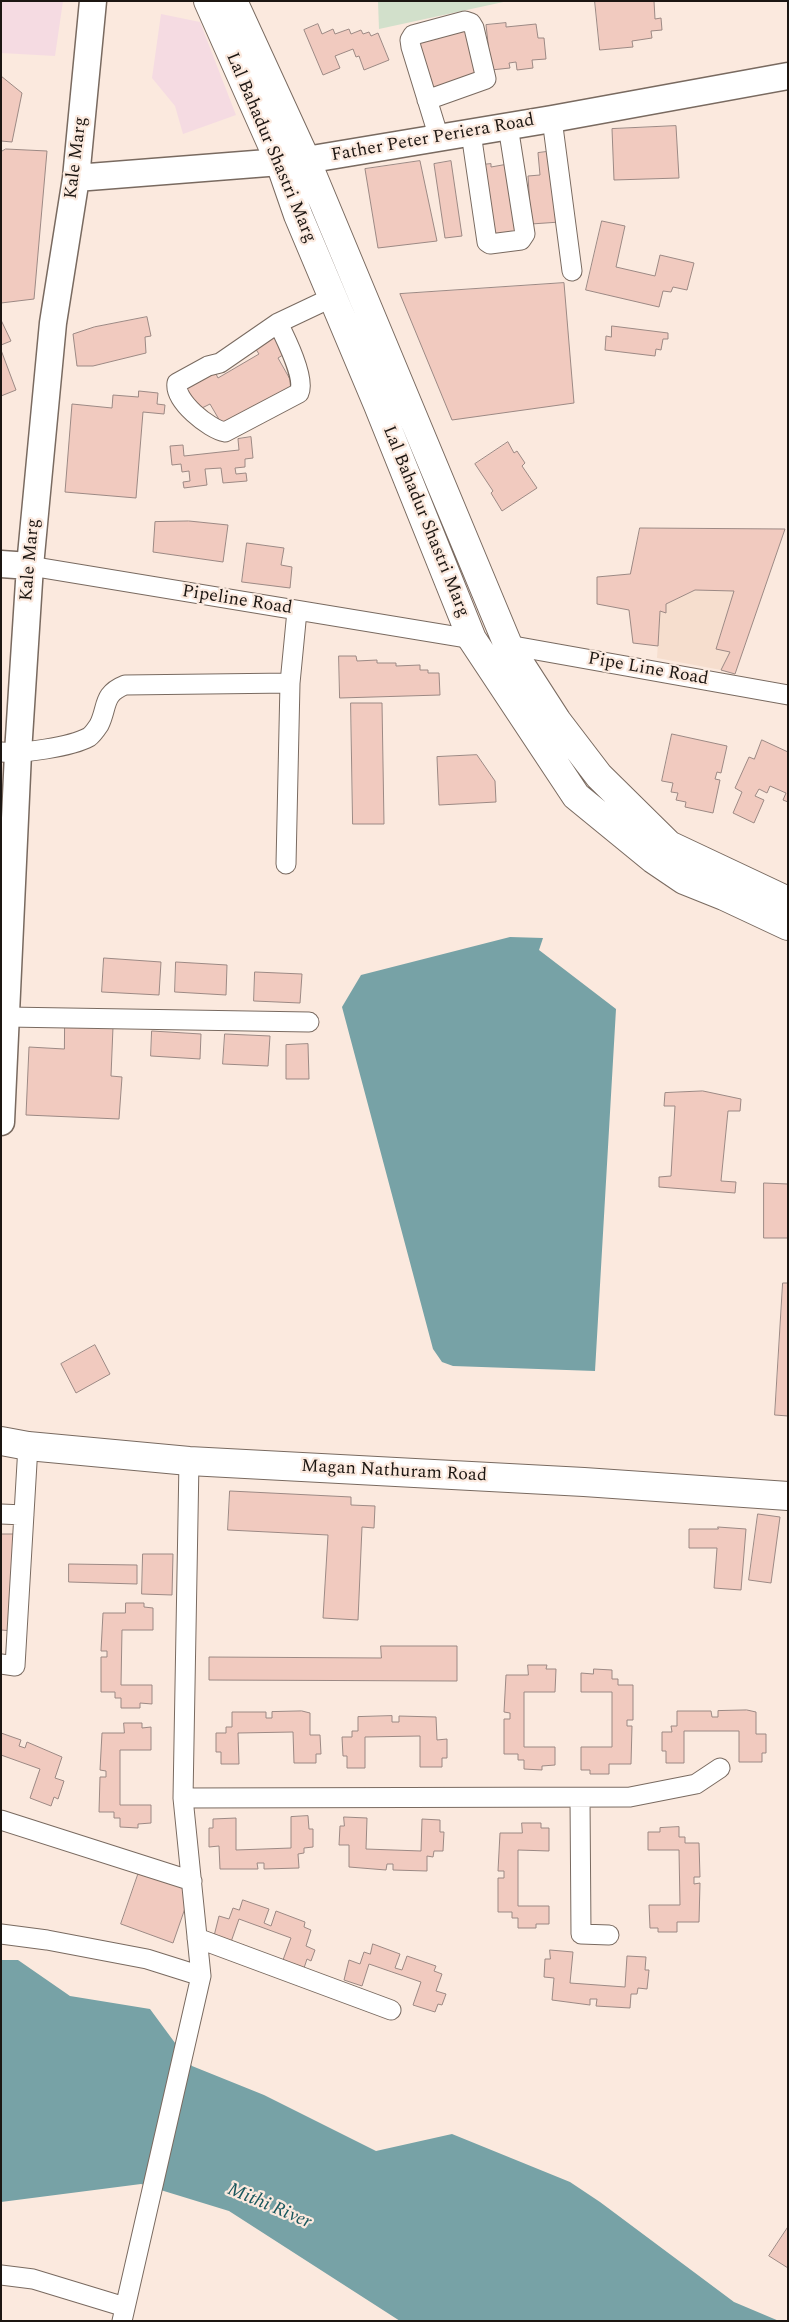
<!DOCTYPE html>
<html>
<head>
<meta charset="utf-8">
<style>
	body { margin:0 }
	#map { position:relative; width:789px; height:2322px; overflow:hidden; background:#fbe9de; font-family:Spectral,serif }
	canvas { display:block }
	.frame { position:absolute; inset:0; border:2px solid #1c1612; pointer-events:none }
</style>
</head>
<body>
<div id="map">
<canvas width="789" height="2322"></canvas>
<div class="frame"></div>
</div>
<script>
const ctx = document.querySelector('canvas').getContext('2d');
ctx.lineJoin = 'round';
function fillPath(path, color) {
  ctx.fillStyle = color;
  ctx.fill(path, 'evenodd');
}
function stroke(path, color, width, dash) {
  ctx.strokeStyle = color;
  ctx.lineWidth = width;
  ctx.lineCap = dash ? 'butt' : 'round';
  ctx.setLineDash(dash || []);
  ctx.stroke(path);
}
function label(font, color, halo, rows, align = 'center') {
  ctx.font = font + ' Spectral,serif';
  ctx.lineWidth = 4.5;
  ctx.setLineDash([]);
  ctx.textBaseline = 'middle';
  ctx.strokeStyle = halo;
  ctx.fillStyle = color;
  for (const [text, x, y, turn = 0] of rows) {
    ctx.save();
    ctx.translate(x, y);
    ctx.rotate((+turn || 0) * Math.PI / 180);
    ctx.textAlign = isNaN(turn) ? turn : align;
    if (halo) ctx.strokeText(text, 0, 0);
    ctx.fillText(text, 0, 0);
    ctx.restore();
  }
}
const commercial = new Path2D(`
	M1,1H63L55,56L1,53Z
	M161,14L200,22L236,115L183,134L175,106L152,78Z`);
const built = new Path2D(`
	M695,590L734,591L716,648L730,652L721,670L657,658L660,611L666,613V604Z`);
const green = new Path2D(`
	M378,1H508L379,29Z`);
const water = new Path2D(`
	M510,937L543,938L539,950L616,1009L595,1371L453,1366L442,1362L433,1349L342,1007L361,975Z
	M1,1960H18L70,1996L150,2009L192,2066L264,2095L376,2151L452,2134L570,2182L600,2202L734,2302L779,2321H400L229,2211L141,2184L1,2202Z`);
const building = new Path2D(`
	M595,1H654L655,19L661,18L662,30L651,31L652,38L632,41L633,47L600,50Z
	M506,23V27L536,24L538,38H544L546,59L532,60L533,68L517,70L516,62L509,63L510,68L491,70L486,25Z
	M318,24L322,34L333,29L335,34L349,29L351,34L361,30L363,34L369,32L371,36L378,33L389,60L364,70L359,56L356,57L353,49L335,56L340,68L323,75L304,30Z
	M465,25L480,75L430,91L414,41Z
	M1,76L22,93L12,142L1,141Z
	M676,126L679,178L614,180L612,129Z
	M6,149L47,151L34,299L1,303V152Z
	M554,151L560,222L531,224L528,176L540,175L538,153Z
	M420,161L437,241L378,248L365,169Z
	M451,161L462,236L445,238L434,164Z
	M491,164V167L508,164L522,235L495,239L481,165Z
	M602,221L625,226L616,267L655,276L660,255L694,263L687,290L673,287L671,292L663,291L659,307L586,290Z
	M564,283L574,403L452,420L400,294Z
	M147,317L151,336L145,337L146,353L93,366H77L73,334L94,327Z
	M1,320L11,341L1,345Z
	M612,326L668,333V339H663L661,350L656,349L655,356L605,350L606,336L611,337Z
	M277,336L286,353L278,358L295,388L224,428L210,404L198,410L184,385L213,368L218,378L259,354L255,348Z
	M1,350L16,390L1,396Z
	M139,391L158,393L157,404L165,405L164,414L143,412L136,498L65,492L72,404L112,408L113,395L138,397Z
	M251,437L253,458L245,459V467L235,468L236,474L246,473L247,481L223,483L221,468L205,469L207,485L184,488L183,482L190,481L189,471L182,472L181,464L172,465L170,446L183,445L184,456L239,450L238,439Z
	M508,442L514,453L517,451L525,463L522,466L537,488L502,511L491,493L493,491L475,464Z
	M189,521L228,525L223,562L153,552L155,522Z
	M640,528L785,529L735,674L721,670L730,652L716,649L734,591L695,590L666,604V613L660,611L658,646L633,643L629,610L597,604V577L630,574Z
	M247,543L284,548L281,565L292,567L290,588L242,582Z
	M339,656H356L357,661L377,660V663H396V666L420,665V670H428V673H439L440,695L340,698Z
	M351,703H382L384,824H353Z
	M672,734L727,746L721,773L717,772L715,779L720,780L713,813L685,807L686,802L676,800L678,793L671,792L673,783L662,781Z
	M762,740L788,752V802L783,800L786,793L770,786L767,793L759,789L755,796L764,800L754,823L733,813L742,792L735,788L749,757L754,759Z
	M477,755L495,781L496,802L439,805L437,757Z
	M104,958L161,962L159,995L102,992Z
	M176,962L227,965L226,995L175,992Z
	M255,972L302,974L300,1003L254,1001Z
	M65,1024L113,1027L111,1076L122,1077L119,1119L26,1115L29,1047L64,1049Z
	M152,1031L201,1034L200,1059L151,1056Z
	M225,1034L270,1036L268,1066L223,1064Z
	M308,1044L309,1079H286V1045Z
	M703,1091L741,1099L740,1111H728L721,1181L736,1182L735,1193L659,1187V1177L671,1176L675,1106H664L665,1093Z
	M764,1183L788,1184V1238H764Z
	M783,1283H788V1416L775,1415Z
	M95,1345L110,1374L76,1393L61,1364Z
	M230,1491L351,1497V1505L375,1506L374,1528L362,1527L358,1620L323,1618L328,1535L228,1530Z
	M758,1514L780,1517L771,1583L749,1580Z
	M718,1527L746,1529L741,1590L714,1588L717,1548H689V1529H718Z
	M1,1534H14L13,1631L1,1630Z
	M143,1554H173L172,1595L142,1594Z
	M69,1564L137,1565V1584L69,1582Z
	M126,1603H144V1607L153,1608V1630H122L121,1685H152V1704L140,1703V1708H121V1698H115V1692H101V1657H107V1651H101L103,1613H125Z
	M381,1646H457V1681L209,1680V1657L381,1658Z
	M528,1665H547L546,1669H556L555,1692H524V1747H555V1765L542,1766V1770L524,1769V1760H518V1754H504V1719H510V1713L504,1712L506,1675H528Z
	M594,1669L612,1670V1679H618V1685H633V1720H627V1726H632L631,1764H609V1774H590V1770H581V1747H612V1692H581V1673L593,1674Z
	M747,1710L756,1712V1734H766V1753H762V1762H739V1731H684V1763H666V1751H662V1732H672L671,1726H677V1711H711L712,1717H718V1711Z
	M302,1711L310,1713V1735H320L321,1754H316V1763H294L293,1732L238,1733L239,1764H221V1752H216V1733H226V1727H232V1712H266V1718H272V1712Z
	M392,1716V1722H399V1716L436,1717L437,1740L447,1739V1758H442V1767H420V1736L365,1737V1768H347V1756H343L342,1737H352V1731H358V1717Z
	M124,1723H142V1728L151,1727V1750H120V1805H151V1823L138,1824V1828L120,1827V1818H114V1812H99L100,1777H106V1771L100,1770L102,1733H124Z
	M1,1733L21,1740L19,1746L25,1748L27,1742L62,1757L55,1778L64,1781L58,1799L54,1797L51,1806L30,1798L40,1769L1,1755Z
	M308,1816L309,1829H313V1847L304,1848V1853L298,1854L299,1868L264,1869V1863H257L258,1869H220L219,1846L209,1847V1828H213V1819L236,1818V1850L291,1848V1817Z
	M344,1817L367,1818L366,1849L421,1851L422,1819L440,1820V1832H444L443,1851H434L433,1857L427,1856V1871L393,1870V1864H387L386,1870L349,1867V1845H339L340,1826H344Z
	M522,1823H541V1828H549V1851L518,1850V1906H549V1924H536V1928H518V1918H512V1912H498V1878H504V1871H498L500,1833H522Z
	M679,1827V1837H685V1843H699L700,1877H694V1884L700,1883L699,1922H677V1932H658V1928H650L649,1905H680L679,1850H648V1832H660V1828Z
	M140,1869L192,1888L173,1943L121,1924Z
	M243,1900L269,1909L264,1923L271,1926L276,1911L305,1922L304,1927L311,1930L306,1946L315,1950L311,1961L307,1959L304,1968L283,1960L291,1938L239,1919L231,1942L214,1936L219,1916L229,1919L233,1908L239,1910Z
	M373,1944L400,1954L395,1968L402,1970L407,1956L436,1966L434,1971L442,1974L436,1991L446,1994L442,2005L438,2004L435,2012L413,2005L421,1982L369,1964L362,1986L344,1980L349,1960L360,1964L364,1952L370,1954Z
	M550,1950L573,1952L570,1983L625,1987L627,1956L646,1957L645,1970H649L647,1989L638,1988L637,1994H631L630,2008L596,2006L597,1999H590V2005L552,2000L554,1978L544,1977L545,1959H550Z
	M788,2227V2268L769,2256Z`);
const street = new Path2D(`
	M427,100L486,79L474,28L471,23L465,21L413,35L410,40L411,47L439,138
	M552,119L572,271
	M471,133L487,242L490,244L521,240L525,234L508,126
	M278,323C285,337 306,379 299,393L225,432C209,429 174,401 177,383L208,366L220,363L278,323L333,297
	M30,566L472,639
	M508,645L788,695
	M1,752C21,754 71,747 89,737C92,735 97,728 99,725C108,707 102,694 125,685L290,683
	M286,864L290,683L297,611
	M7,1017L309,1022
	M1,1514L24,1515
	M1,1664L15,1666L28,1446
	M183,1798L630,1797L696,1784L720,1768
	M580,1798L581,1934L609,1935
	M1,1820L192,1881
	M1,1934L47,1940L147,1959L201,1976
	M197,1938L391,2010
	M1,2275L33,2279L125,2307
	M122,2321L201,1976L183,1798L189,1461`);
const secondary = new Path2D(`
	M76,178L306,160L552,119L788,76
	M1,564L30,566
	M1,1122L18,753L30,566L53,323L76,178L93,1`);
const primary = new Path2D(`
	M208,1L280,163L298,215L378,405L472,639L576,796L653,859L684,880L724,896L788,926
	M233,1L306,160L508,645L557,721L599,776L669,845L788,901
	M1,1441L28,1446L189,1461L584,1482L788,1496`);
const streetNames = [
	["Father Peter Periera Road",433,139,-10],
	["Lal Bahadur Shastri Marg",270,148,67],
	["Kale Marg",77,158,-83],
	["Lal Bahadur Shastri Marg",425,522,68],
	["Kale Marg",31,560,-85],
	["Pipeline Road",237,601,9],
	["Pipe Line Road",648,670,10],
	["Magan Nathuram Road",394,1472,3]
];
const waterNames = [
	["Mithi River",269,2207,23]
];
fillPath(commercial, '#f5dbe2');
fillPath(built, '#f6dece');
fillPath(green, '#d2e0cb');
fillPath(water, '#77a2a6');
fillPath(building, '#f1cabf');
stroke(building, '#9c8984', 1);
stroke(street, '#796a60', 21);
stroke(secondary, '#796a60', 29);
stroke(primary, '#796a60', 30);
stroke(street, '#fff', 19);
stroke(secondary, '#fff', 26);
stroke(primary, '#fff', 28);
label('18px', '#1c1612', '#fbe9de', streetNames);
label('italic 19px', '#19575d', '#fbe9de', waterNames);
</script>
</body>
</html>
